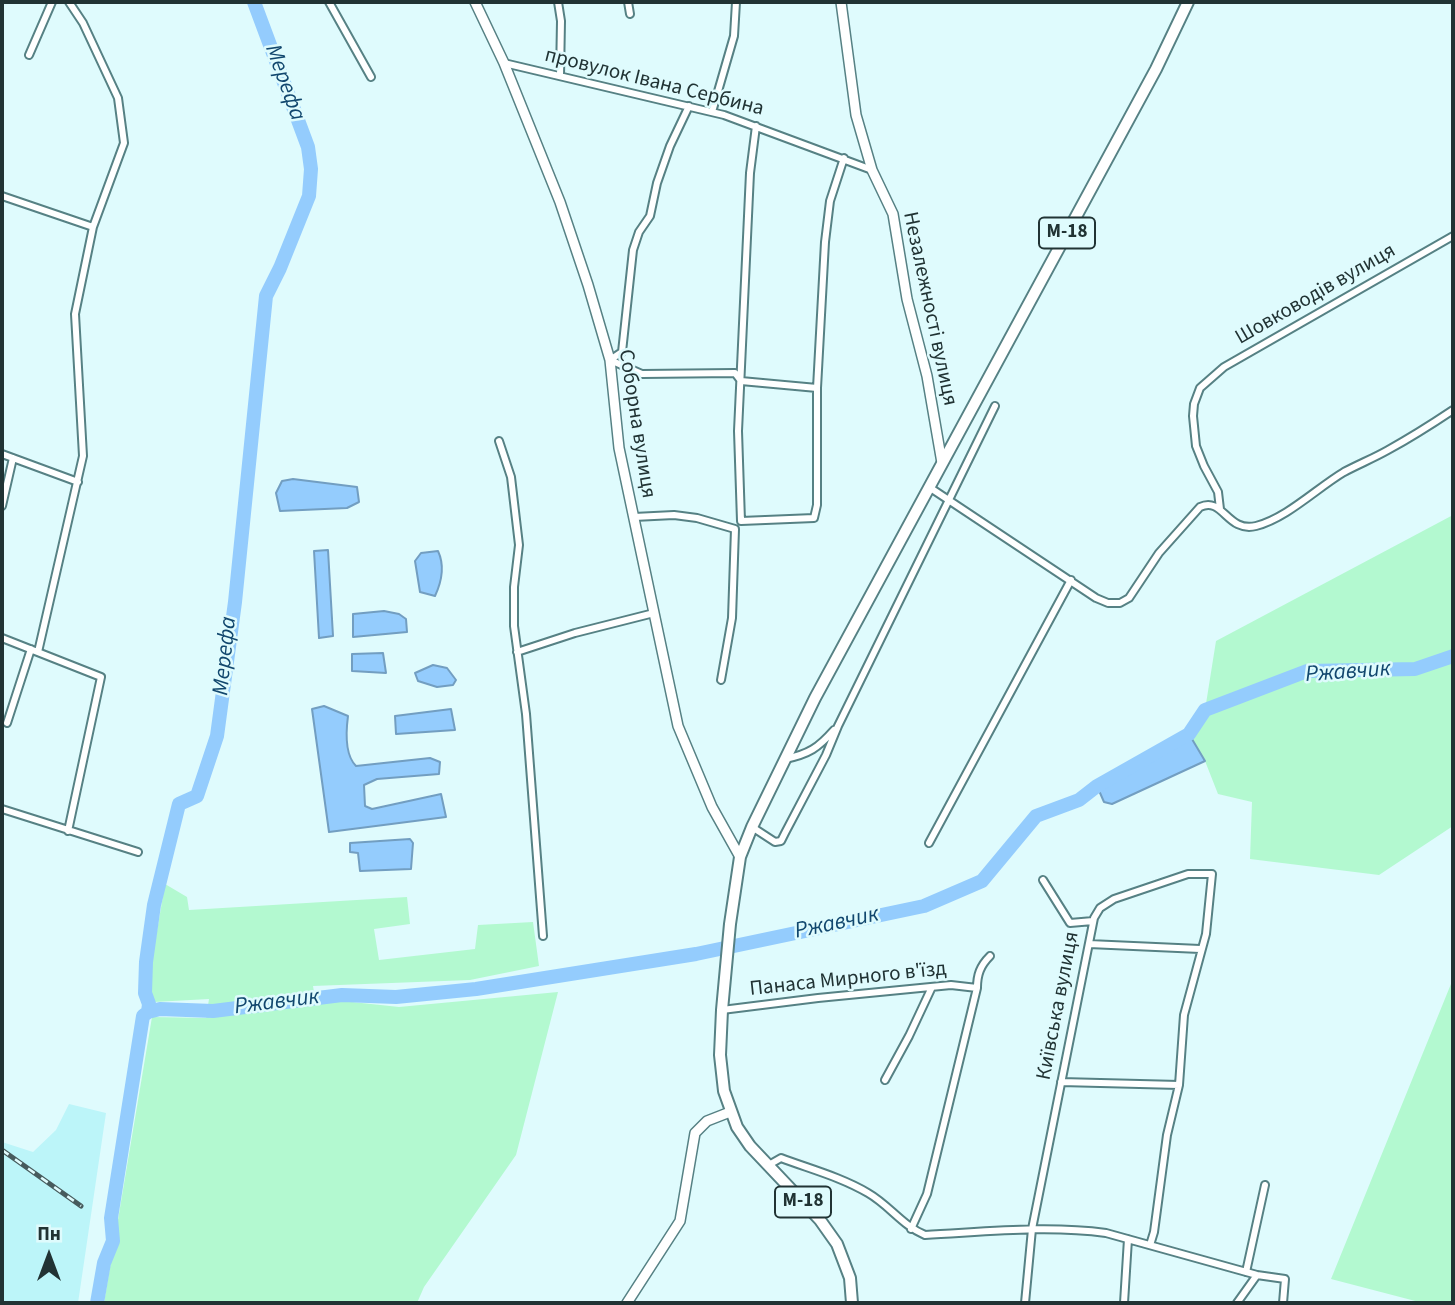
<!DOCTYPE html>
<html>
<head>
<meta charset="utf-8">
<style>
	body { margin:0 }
	#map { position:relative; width:1455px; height:1305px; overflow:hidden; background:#dffbfd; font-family:"Source Sans 3",sans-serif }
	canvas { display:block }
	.frame { position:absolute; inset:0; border:4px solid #213334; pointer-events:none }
	.north { position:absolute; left:14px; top:1221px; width:70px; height:70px; -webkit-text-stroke:5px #dffbfd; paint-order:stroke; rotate:0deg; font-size:19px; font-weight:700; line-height:28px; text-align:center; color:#213334 }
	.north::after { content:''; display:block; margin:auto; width:24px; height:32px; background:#213334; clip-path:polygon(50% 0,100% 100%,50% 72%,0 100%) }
</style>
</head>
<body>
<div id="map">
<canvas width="1455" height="1305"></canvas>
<div class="frame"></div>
<div class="north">Пн</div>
</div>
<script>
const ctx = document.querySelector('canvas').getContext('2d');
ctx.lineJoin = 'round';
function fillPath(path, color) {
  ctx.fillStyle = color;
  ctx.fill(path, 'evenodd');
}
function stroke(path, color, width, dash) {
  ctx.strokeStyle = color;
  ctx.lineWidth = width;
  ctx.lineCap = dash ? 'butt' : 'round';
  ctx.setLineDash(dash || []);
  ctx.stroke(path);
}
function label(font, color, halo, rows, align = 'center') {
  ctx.font = font + ' "Source Sans 3",sans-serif';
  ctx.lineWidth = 5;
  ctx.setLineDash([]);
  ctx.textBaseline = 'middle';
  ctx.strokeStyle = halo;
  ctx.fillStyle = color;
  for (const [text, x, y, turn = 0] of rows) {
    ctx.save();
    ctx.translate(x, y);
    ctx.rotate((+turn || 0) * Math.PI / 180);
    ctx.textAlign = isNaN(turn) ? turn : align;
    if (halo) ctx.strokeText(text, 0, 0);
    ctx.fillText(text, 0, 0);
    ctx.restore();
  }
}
const built = new Path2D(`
	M69,1104L106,1113L78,1303H2V1142L33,1152L56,1130Z`);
const green = new Path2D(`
	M1453,515V826L1379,875L1250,859L1252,802L1218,794L1205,761L1189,734L1205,710L1216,641Z
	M165,884L187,897L189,910L407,897L410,924L374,929L379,960L475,949L478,925L533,922L539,966L470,980L313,986L315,998L399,1007L558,992L516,1155L424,1287L417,1303H104L152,1017L206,1018L209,999L154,1002L147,990Z
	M1453,979V1303H1423L1331,1279Z`);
const water = new Path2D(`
	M293,479L357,487L359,502L347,508L280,511L276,493L282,481Z
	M328,550L333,636L319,638L314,551Z
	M438,551C445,566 442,581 435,596L420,592L415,561L421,553Z
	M384,611L399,614L406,619L407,632L353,637V614Z
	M383,653L386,673L352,671V654Z
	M433,665L447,668L456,680L453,685L437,687L418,681L415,673Z
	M324,706L348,716C346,731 345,755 356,766L430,758L440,762L439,774L377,779L364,785L365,806L372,809L441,794L446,817L329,832L312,709Z
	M451,709L455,730L396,734L395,716Z
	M1189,734L1205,761L1112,804L1104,802L1097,786Z
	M410,839L413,843L411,869L360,871L358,853L350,852V843Z`);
const river = new Path2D(`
	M148,1012L160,1009L213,1011L342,995L396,997L476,989L696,954L924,906L982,881L1036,816L1079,800L1097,786L1189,734L1205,710L1307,671L1415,669L1453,656
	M97,1303L104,1263L113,1241L111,1218L143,1016L148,1012L149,1004L145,993L146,962L154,905L179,804L197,796L217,736L235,602L266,296L280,268L309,196L311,169L308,147L254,2`);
const street = new Path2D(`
	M329,2L371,77
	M558,2L561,21L560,76
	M628,2L630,14
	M29,55L52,2
	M504,63L724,115L872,170
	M689,106L670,146L657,183L650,216L639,232L633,250L622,352L610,360L642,374L735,373L741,381L817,388
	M712,112L734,36L736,2
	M756,126L750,173L738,431L741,521L814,518L817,505V388L825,242L830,201L844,158
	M2,196L93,227
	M499,441L511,477L519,545L514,587V626L526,714L543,936
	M2,454L78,482
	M929,487L1096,598L1108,603H1120L1129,598L1159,553L1200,507C1223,496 1227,533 1256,526C1287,518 1317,488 1344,472C1359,464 1374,458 1388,450C1410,438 1432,424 1453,410
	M2,506L13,458
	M1220,509L1218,492L1204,466L1196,446L1193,416L1194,404L1200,388L1224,367L1453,236
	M634,517L674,515L697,518L735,529L732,618L721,680
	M2,638L101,677L68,831
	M38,652L83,456L75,314L93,227L124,143L118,98L83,23L69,2
	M517,652L575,633L654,613
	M7,723L31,649
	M785,759C809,754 818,748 834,730
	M2,809L138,852
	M752,827L775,842L781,841L785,833L826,755L838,726L995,406
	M929,843L1071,580
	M1043,880L1070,923L1093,921
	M1089,944L1200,949
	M722,1010L818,998L951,985L977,988
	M885,1080L909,1036L932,987
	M1061,1082L1179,1085
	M767,1166L781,1158C810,1169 841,1177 868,1193C889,1205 903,1226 925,1235C985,1232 1046,1225 1106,1233L1257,1275L1285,1279L1283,1303
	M911,1229L927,1194L977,988C977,975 980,966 990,956
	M1246,1272L1265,1185
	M1025,1303L1032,1229L1094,918L1100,908L1114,899L1188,874H1212L1206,934L1184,1015L1179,1085L1167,1135L1154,1232L1150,1245
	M1124,1303L1128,1239
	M1237,1303L1257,1275`);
const secondary = new Path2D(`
	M475,2L504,63L560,202L588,285L610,360L619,448L678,726L712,807L740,857
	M841,2L856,115L872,170L893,214L907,299L927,376L942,463
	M627,1303L680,1221L695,1133L707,1121L730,1112`);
const highway = new Path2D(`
	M852,1303L850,1278L837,1244L820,1220L750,1146L737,1127L724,1091L720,1055L722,1010L730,924L740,857L752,827L815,698L1156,69L1188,2`);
const rail = new Path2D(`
	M2,1150L81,1206`);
const shields = [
	[1067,233,56],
	[803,1202,56]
];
const shieldNames = [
	["М-18",1067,233],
	["М-18",803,1202]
];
const streetNames = [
	["провулок Івана Сербина",654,83,14],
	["Шовководів вулиця",1316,295,-30],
	["Незалежності вулиця",929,309,78],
	["Соборна вулиця",636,424,81],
	["Панаса Мирного в'їзд",848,980,-6],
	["Київська вулиця",1059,1006,-79]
];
const waterNames = [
	["Мерефа",284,83,70],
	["Мерефа",226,656,-84],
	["Ржавчик",1348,673,-4],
	["Ржавчик",837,924,-12],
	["Ржавчик",277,1003,-7]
];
fillPath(built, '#bcf5f9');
fillPath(green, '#b3f9d0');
fillPath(water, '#94ccfd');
stroke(water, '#729ec1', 2);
stroke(river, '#94ccfd', 14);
stroke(street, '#568184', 10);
stroke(secondary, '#568184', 12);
stroke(highway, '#568184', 14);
stroke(street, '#fff', 6);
stroke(secondary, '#fff', 9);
stroke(highway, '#fff', 10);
stroke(rail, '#475b5d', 5);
stroke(rail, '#dffbfd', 2.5, [8]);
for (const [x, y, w] of shields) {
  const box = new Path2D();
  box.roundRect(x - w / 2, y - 15.5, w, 31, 5);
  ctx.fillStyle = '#dffbfd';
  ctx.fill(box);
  stroke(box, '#213334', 2);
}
label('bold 19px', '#213334', null, shieldNames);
label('21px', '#213334', '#dffbfd', streetNames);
label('italic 23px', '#11476e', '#dffbfd', waterNames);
</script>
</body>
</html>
